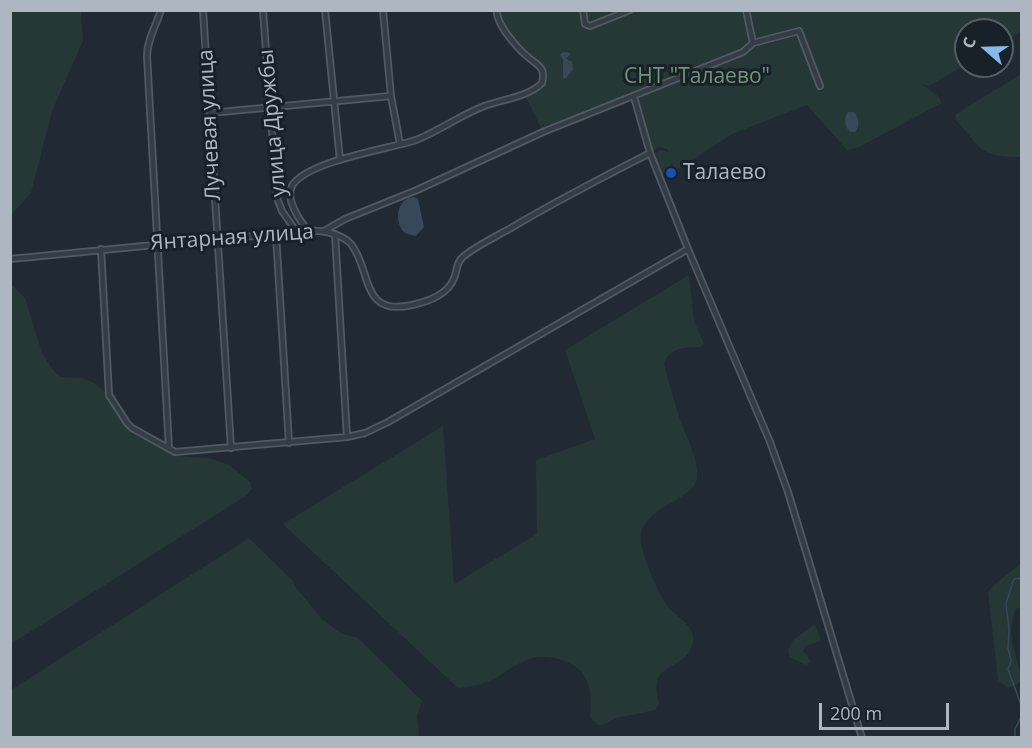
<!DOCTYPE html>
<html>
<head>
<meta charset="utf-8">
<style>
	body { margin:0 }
	#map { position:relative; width:1032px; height:748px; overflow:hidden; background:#212a33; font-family:"Open Sans",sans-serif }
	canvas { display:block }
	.frame { position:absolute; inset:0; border:12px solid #aeb7c1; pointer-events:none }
	.north { position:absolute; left:954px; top:18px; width:60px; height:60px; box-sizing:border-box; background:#192128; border:2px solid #555d65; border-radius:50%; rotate:290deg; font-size:16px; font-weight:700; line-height:24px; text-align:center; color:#aeb7c1 }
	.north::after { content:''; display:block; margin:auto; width:21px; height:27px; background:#87b9ed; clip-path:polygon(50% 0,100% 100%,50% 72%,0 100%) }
	.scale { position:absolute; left:819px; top:703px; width:130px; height:27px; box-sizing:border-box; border:3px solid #aeb7c1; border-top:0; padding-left:8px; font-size:18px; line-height:21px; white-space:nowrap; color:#aeb7c1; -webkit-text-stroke:4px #192128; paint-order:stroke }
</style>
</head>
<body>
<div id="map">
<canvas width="1032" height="748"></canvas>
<div class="frame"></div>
<div class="north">С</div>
<div class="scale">200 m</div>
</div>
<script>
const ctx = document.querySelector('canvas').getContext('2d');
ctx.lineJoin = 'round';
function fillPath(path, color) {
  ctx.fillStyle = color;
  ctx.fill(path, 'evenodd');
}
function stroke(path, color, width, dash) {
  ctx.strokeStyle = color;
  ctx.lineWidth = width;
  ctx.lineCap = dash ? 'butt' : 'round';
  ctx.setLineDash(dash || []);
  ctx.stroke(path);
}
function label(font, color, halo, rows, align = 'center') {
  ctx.font = font + ' "Open Sans",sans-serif';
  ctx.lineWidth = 6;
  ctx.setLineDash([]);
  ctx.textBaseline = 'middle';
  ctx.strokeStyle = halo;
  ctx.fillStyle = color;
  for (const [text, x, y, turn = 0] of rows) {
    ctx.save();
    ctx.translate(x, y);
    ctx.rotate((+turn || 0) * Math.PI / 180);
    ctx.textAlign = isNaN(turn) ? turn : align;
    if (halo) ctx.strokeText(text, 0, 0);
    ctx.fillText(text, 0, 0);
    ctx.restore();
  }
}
const green = new Path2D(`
	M11,10L81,11L83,41L52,111L31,193L11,215Z
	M1021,10L1022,32L1002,43V30H966V64L929,86L921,84L938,96L942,103L859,147L847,150L807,105L734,133L675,171L672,163L667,171L662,175L655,157L659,150L669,152L667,149L659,147L650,153L634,97L543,132L524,93L542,84L543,71C529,58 513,43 503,27C499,21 499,15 493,11Z
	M1021,74V157C977,157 982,148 955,119L956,114Z
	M689,275L694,321L704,344L701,347C686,347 669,347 664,364C668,382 674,399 679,417C685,435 699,458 697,478C694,502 635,507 641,544C644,559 660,600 671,610C679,618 696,628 693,642C689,665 662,664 657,681C655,689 658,696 659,704L655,710L616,718L603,725H598L590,717C594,687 587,664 554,658C544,657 537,656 527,660C512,665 501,677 486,682C477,686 468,687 458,688L283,524L443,426L454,584L537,534L536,460L595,439L565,350Z
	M11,284L25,298L42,353L53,370L60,377L82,378L94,383L105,392L130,426L177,456L208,458L229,465L250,482L252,489L244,497L11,644Z
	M249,538L293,581L294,585L322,619L342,634L358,638L422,701L417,716L419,737H11V690Z
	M1021,563V607L1016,609C1003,639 1019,652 1021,681L1016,685L1008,688L998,680L988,592L994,585Z
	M815,624L821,641L805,646L803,651L811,661L806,665L790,657L788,650L793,640Z`);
const water = new Path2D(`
	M564,52L570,53V55L566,58L569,61H572L573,70L565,79L563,78V60L560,54Z
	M848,112H854C859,117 860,127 855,132H850C845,127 843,118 848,112Z
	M414,197L418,199L424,227L416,236C411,235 405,234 402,230C394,217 398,198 414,197Z`);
const stream = new Path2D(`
	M1022,578L1014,579L1006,603L1009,630L1008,648L1011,661L1008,669L1022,708
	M1015,738V729L1022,715`);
const minor = new Path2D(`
	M161,10C156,26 147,40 147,56L169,449
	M203,10L231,448
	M263,10L277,198L282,211L296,231
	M325,10L340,160
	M383,10L391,96L400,144
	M583,10L585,24L590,26L630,10
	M746,10L753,43
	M634,97L650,153L688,249L770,442L788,492L862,738
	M210,113L391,96
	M309,231C300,222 285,199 292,186C306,161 389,149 416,140C439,131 459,116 482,107C501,99 527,98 542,83C543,79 544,74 542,70C539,64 532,61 528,57C518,49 495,23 497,10
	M324,231L345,219L417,190L543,132L743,52L753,43L799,31L820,86
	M335,234L347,437
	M276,235L289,443
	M101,249L109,395L127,423L132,428L175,452L347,437L365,433L388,422L688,249
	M10,259C92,252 173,242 255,236C278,235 303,227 327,232C335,234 345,237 351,244C372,270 360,317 412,305C430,301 449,294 455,276C457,269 457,261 464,256C478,245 495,237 511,228C556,201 603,177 650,153`);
const markers = [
	[671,173,6,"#1a4fb4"]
];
const parkNames = [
	["СНТ \"Талаево\"",697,77]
];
const streetNames = [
	["улица Дружбы",273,123,-95],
	["Лучевая улица",210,125,-93],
	["Янтарная улица",232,238,-4]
];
const poiNames = [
	["Талаево",683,173]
];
fillPath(green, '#253836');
fillPath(water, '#364859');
stroke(stream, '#364859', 1.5);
stroke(minor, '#515a62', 8);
stroke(minor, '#343c44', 4.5);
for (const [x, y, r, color] of markers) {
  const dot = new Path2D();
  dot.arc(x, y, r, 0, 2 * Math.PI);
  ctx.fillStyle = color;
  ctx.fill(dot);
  stroke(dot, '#192128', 2);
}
label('21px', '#709574', '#192128', parkNames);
label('21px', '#aeb7c1', '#192128', streetNames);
label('21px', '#aeb7c1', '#192128', poiNames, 'left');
</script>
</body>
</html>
